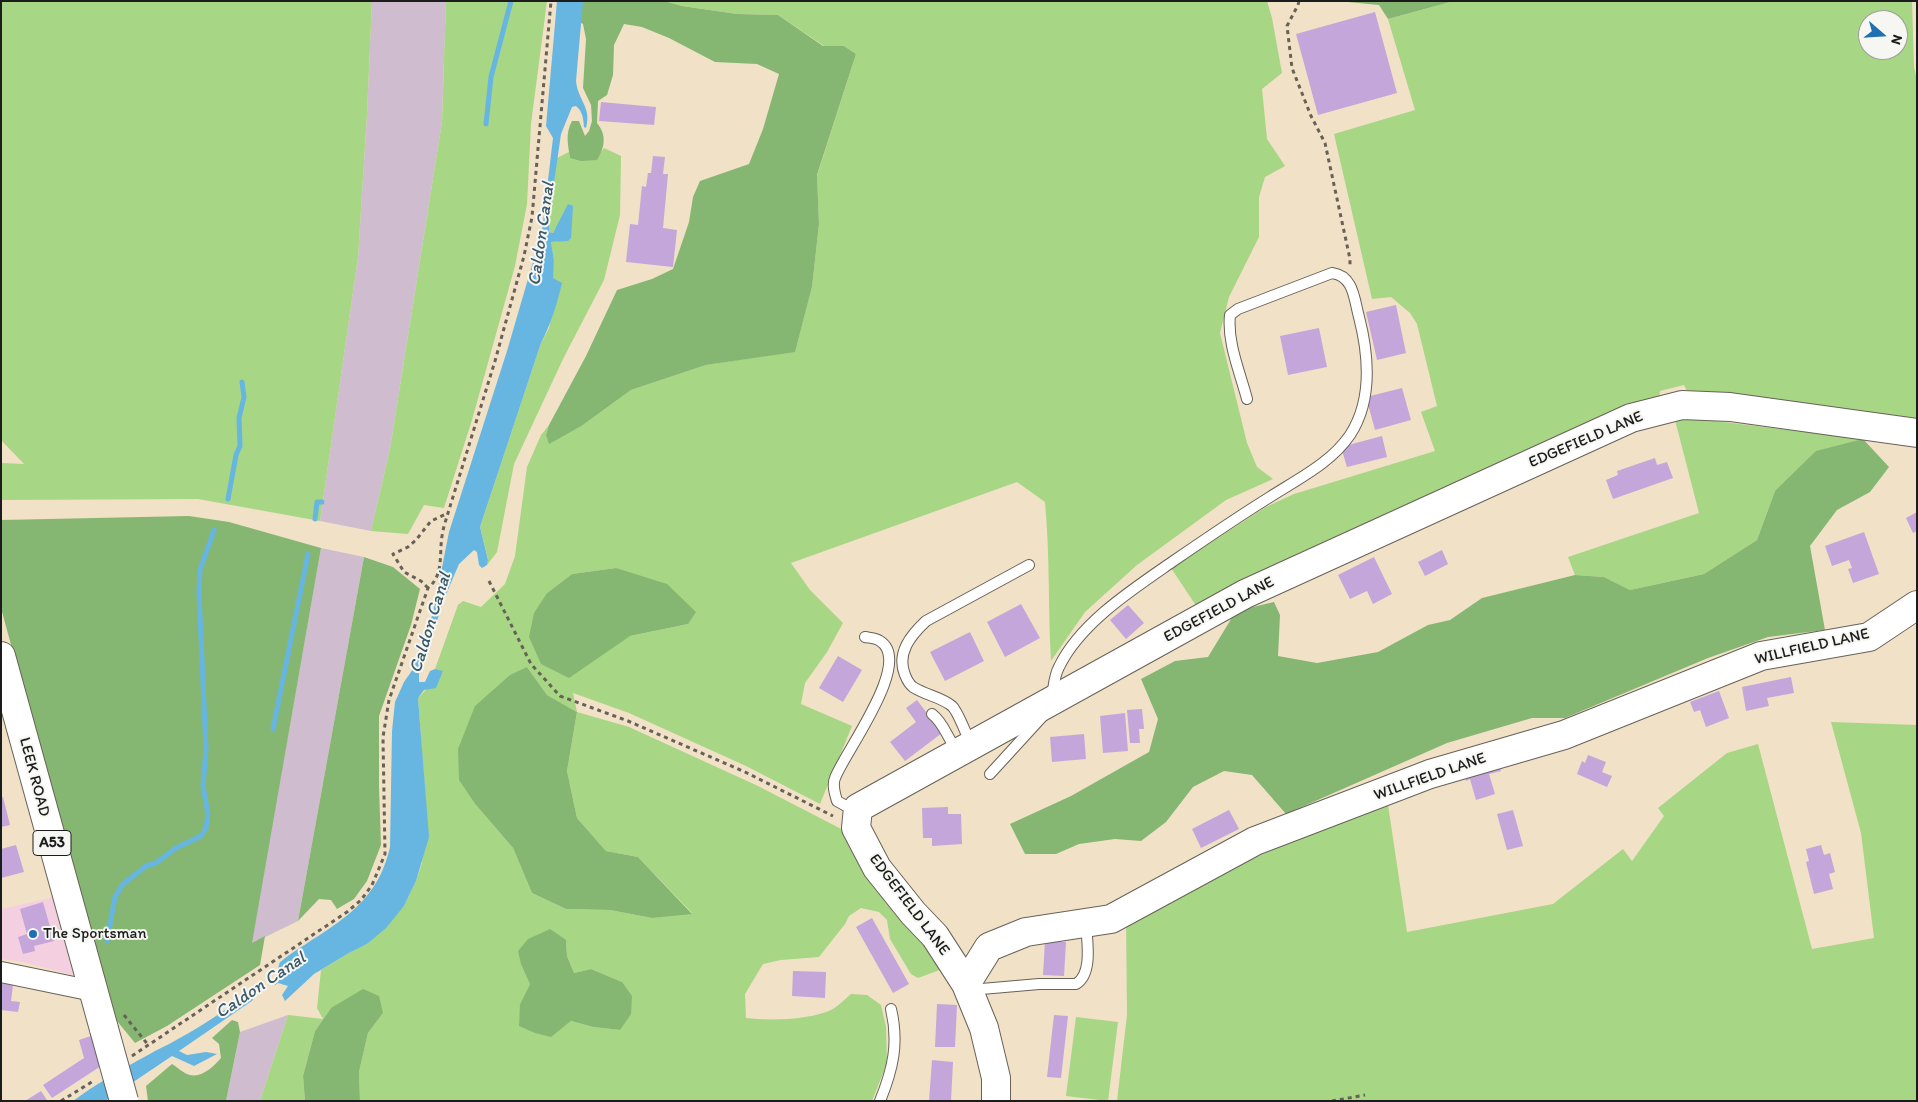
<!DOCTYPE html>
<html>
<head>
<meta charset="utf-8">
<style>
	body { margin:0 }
	#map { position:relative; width:1918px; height:1102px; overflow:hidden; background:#f1e1c7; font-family:Itim,sans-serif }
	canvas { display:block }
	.frame { position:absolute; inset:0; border:2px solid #1c1c1c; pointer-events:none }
	.north { position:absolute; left:1858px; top:10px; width:50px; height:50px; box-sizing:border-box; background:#f6f6f2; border:1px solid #9f9f9c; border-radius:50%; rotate:109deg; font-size:14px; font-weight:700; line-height:20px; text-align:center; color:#1c1c1c }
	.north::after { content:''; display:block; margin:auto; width:18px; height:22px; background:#1f6fb2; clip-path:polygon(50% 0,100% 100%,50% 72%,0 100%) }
</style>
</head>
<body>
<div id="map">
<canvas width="1918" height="1102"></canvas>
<div class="frame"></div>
<div class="north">N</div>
</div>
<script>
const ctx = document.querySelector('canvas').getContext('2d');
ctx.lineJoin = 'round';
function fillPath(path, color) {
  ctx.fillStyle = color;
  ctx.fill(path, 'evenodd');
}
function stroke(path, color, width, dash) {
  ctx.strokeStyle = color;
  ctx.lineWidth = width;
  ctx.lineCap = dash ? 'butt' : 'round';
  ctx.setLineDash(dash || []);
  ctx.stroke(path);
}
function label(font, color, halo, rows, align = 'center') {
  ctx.font = font + ' Itim,sans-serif';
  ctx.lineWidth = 4;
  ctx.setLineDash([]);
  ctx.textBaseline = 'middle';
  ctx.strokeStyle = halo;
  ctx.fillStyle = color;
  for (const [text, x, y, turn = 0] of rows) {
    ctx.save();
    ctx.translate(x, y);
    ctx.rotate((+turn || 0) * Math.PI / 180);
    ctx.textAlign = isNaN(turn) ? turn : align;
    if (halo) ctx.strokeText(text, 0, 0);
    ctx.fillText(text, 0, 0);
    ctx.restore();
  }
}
const built = new Path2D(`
	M55,897L76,976L23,962L1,959V909Z`);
const industrial = new Path2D(`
	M372,1H446L442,122L390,449L371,531L320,521L358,257L367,113Z
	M321,548L364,557L298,921L251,944Z
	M288,1015L260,1101H226L240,1032Z`);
const green = new Path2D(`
	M1,1H372L367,113L358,257L320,521L198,499L1,500V463L24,464L1,440Z
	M446,1H547L531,124L527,204L515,266L472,420L444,508L424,505L408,534L371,531L390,449L442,122Z
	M664,1H1267L1272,18L1282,73L1262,89L1267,139L1285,166L1265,177L1259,197V237L1229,297L1220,333L1247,443L1257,467L1273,479L1226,500L1137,565L1085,612L1051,661C1048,608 1050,555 1045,502L1017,482L791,563L810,590L843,623L827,652L805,683L801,704L852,726L820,804L746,766L629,713L573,693L577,712L629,727L758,786L849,833L945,968L918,978L911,974L890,939L887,920L879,912L861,908L849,916L845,924L819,957L781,960L763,964L745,994L746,1018C769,1021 812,1020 833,1009C839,1005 845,999 851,994L867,995L881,1005L886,1027L887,1063L872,1101H360L359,1072L368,1033L383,1013L331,1008L315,1031L303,1076L305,1101H260L288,1015L323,1019L317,1008L321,970L349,953L367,944L404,906L416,881L422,863L426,804L418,698L443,672L435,669L458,605L463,601L481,607L505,584L515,556L527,467L541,435L549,425L546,435L583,425L631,390L706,365L795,351L812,287L819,224L817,176L856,54L844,46H824L778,15L737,14L682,6ZM616,568L688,624L630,636L547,593L572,574ZM527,667L547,695L577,712L567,771L577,818L606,851L638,857L692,913L652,918L610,910L566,909L532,893L513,848L476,805ZM566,940L567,956L574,973L591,969L622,982L620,1030L593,1027L571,1021L551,1036L520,1004L530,984Z
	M1454,1H1912L1914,67L1917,80V423L1690,397L1684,385L1660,391L1659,401L1199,610L1171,568L1266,507L1294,494L1435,451L1421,412L1437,406L1417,324L1410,313L1391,297L1372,299L1334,134L1415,110L1388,19ZM1868,20H1898V50H1868Z
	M604,148L621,156L620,215L604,280L563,359L514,464L497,552L487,565L488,559L480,527L541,343L549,328L558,281L552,278L554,260L551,242H557L555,229L553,233L549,232V218L557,158L569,152L570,158L596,160Z
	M1674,416L1863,439L1775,491L1757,540L1704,574L1630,590L1604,577L1575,575L1568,557L1699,513Z
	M1831,722L1917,725V1101H1117L1127,1015L1126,916L1387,798L1407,932L1553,904L1623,849L1632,861L1664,816L1658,808L1727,753L1758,744L1812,949L1874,938L1861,833Z
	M1076,1017L1118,1022L1108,1101L1066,1096Z`);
const forest = new Path2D(`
	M573,1H664L682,6L737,14L778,15L823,46H844L856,54L817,175L819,224L812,287L795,352L706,365L631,390L583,425L549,444L546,435L549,425L586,356L617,290L652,279L673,269L689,222L693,197L700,181L749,164L763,129L779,74L757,64L715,62L669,38L642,27L624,24L614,45L613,75L607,95L598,101L597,123C607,135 605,147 597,160L581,161L570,158C568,144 565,134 572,121H579L585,136L589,131L592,121L591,105L583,88L586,39L583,24L567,16Z
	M1337,1H1454L1388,19L1379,5Z
	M1863,439L1889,467L1870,492L1837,510L1810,546L1825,630L1768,637L1708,658L1565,718H1532L1447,743L1286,814L1252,775L1224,771L1193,787L1166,822L1141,841L1115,839L1079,844L1056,854H1025L1010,824L1071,796L1149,752L1158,719L1141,679L1175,661L1208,657L1236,611L1274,602L1280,615L1278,656L1317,663L1378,652L1428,625L1450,620L1482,598L1575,575L1604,577L1630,590L1704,574L1757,540L1775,491L1816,451Z
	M189,516L229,522L321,548L252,943L265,936L260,965L167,1026L135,1043L117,1021L50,788L1,608V520Z
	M364,557L393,567L420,589L411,625L379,716V787L381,845L367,881L354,899L337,909L331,900L319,899L298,921Z
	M616,568L667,584L696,612L688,624L630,636L569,678L541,664L529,637L534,613L547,593L572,574Z
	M527,667L547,695L577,712L567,771L577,818L606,851L638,857L692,914L652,918L610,910L566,909L532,893L513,848L476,805L459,780L458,749L475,706L510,675Z
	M550,929L566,940L567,956L574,973L591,969L622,982L632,996L631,1014L620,1030L593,1027L571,1021L551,1037L535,1033L519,1026L520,1004L530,984L521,964L518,951L528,939Z
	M363,989L379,996L383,1013L368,1033L359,1072L360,1101H305L303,1076L315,1031L331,1008Z
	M232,1020L238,1022L240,1032L226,1101H148L146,1086L172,1064C177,1067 184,1074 190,1075C202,1078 214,1066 221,1058L219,1044L212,1038Z`);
const water = new Path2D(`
	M557,1H583L576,81C578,101 592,107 586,128L584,127C583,118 583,112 576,106L572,107L561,134L549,218V232L553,233L568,204L573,206L571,238L568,241L551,242L554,260L553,278L562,283C557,304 551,324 541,343L480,527L488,560L487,565L482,568L479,565L477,552L474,550L459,564L445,597L419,674V682H425L430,671L435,669L443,671L436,688L424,690L418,698L429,837L416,881L404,906L386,928L367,944L349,953L314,974L285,1001L282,995L288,986L278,983L179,1051L187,1055L206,1052L217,1054L194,1066L172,1056L105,1101H73C96,1084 122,1069 148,1055C158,1049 168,1045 178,1039C202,1026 226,1010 248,993C260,983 271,969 284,959C331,925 376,909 390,847L392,731L395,702L404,682L413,669L433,613L449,532L507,351L542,231L553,138L546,126Z`);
const pier = new Path2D(`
	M280,960L274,989L252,1003L257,980Z`);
const stream = new Path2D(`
	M486,124L491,77L511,1
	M228,499L236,455L240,446L239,418L244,397L242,382
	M315,519L317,502H322
	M273,729L308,554
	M107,941L115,897L123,884L146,866L156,863L176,848L201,836L206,828L208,814L203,786L206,749L199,592L200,570L214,530`);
const building = new Path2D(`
	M1375,12L1397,93L1318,115L1296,34Z
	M601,102L656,107L654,125L599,121Z
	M653,156L665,157L663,174H668L663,228L677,230L673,267L626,262L630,224L638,225L642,186L646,187L648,173H651Z
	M1396,305L1406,353L1377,360L1366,312Z
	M1319,328L1327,367L1288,375L1280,336Z
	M1402,388L1411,420L1375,430L1366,397Z
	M1382,436L1387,457L1347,467L1341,447Z
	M1655,458L1657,465L1667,462L1673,478L1613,499L1606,480L1618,475L1617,471Z
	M1917,512V531L1913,533L1906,518Z
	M1864,532L1879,574L1853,583L1848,569L1852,568L1849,560L1832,566L1825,546Z
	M1442,550L1448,564L1425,576L1418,562Z
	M1374,557L1392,594L1373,604L1367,591L1350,599L1338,575Z
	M1021,604L1040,638L1005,657L987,622Z
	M1128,605L1144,623L1126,639L1110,620Z
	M970,632L984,661L945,681L930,652Z
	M838,656L862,670L843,702L819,688Z
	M1791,677L1794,693L1767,698L1769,706L1746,711L1742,687Z
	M1719,691L1729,718L1706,727L1700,710L1694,712L1690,702Z
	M917,700L942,733L905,761L890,742L916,722L906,708Z
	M1142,709L1144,729H1139L1140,743H1130L1127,710Z
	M1125,713L1128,751L1103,753L1100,716Z
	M1084,734L1086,759L1052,762L1050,737Z
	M1588,755L1606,762L1602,772L1612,776L1607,787L1577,774L1582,761L1585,763Z
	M1498,759L1501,771L1489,774L1495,794L1476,800L1470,779L1466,781L1463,769Z
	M3,797L10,825L1,827V798Z
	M948,807V814H961L962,844L932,846V838H923L922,808Z
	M1229,810L1239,829L1201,848L1192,829Z
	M1513,810L1523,846L1507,850L1497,814Z
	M16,845L24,872L1,878V849Z
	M1821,845L1824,855L1830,853L1835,872L1829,874L1833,889L1814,894L1806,862L1809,861L1806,849Z
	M43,902L54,941L34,946L35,951L23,954L18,937L27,934L20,909Z
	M872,918L909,984L893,993L856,927Z
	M1045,941L1066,942L1064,976L1043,975Z
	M793,971L826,972L825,998L792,996Z
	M1,983L13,985L11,1001L20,1002L18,1012L1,1010Z
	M937,1004L957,1005L955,1047H935Z
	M1054,1015L1068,1016L1061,1078L1047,1077Z
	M91,1036L101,1066L52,1098L43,1085L84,1058L79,1040Z
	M932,1060L953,1062L951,1101H929Z
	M41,1091L47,1100L25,1101Z`);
const path = new Path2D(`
	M1299,1L1298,5L1287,26L1292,68L1311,116L1325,143L1350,259V268
	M489,581L531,664L560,696L628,721L745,772L833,816
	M428,588L421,581L404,572L393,554L408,547L416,540L431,521L448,513
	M124,1015L149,1046
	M132,1056L347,912L361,900L372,885L385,854L383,737L389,700L428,588C444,575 439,555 442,536C443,528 446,520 448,513L495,361L524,256L532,217L551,1
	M61,1101L95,1080
	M1332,1101L1365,1095`);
const lane = new Path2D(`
	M1052,696C1054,686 1054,676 1059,667C1080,623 1133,589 1172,562C1204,540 1236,518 1270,497C1298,479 1331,463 1350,435C1373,400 1369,356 1359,317C1354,299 1354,276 1332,273L1238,309L1230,315C1227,343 1240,372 1247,399
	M932,714C945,724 947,739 958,751
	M971,744C966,735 959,713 952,706C941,697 925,695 913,687C909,684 907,680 905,675C896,653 911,635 926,621L1029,565
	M990,774L1043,716
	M857,812L837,801C835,794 832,785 835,778C844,753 914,662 880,641C876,638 870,638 865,637
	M970,990L1039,984H1076C1093,974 1087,941 1086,924
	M880,1101C893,1069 899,1043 891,1009`);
const street = new Path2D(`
	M1,972L93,991`);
const secondary = new Path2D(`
	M966,984L989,947L1026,932L1111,919L1255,841L1430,774L1564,735L1761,656L1869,637L1917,605
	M996,1101V1078L984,1028L966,984L935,936L913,913L877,868L856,828L858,808L1245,594L1631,418L1682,405L1730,407L1917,433`);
const highway = new Path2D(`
	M1,656L104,1029`);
const highwayBridge = new Path2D(`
	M104,1029L124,1101`);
const markers = [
	[33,934,5,"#1f6fb2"]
];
const shields = [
	[52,843,38]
];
const shieldNames = [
	["A53",52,843]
];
const streetNames = [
	["EDGEFIELD LANE",1586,440,-23],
	["EDGEFIELD LANE",1219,610,-28],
	["WILLFIELD LANE",1812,647,-13],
	["LEEK ROAD",34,777,75],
	["WILLFIELD LANE",1430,777,-19],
	["EDGEFIELD LANE",909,905,53]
];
const poiNames = [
	["The Sportsman",43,934]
];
const waterNames = [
	["Caldon Canal",542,234,-82],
	["Caldon Canal",431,623,-73],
	["Caldon Canal",261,986,-34]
];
fillPath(built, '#f3cfe0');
fillPath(industrial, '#cfbdcf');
fillPath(green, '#a7d684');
fillPath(forest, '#85b772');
fillPath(water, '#67b6e1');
fillPath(pier, '#f1e1c7');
stroke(stream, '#67b6e1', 5);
fillPath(building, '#c4a6da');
stroke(lane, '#676158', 12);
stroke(street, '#676158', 22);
stroke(secondary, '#676158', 30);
stroke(highway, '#676158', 30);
stroke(path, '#676158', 3, [4, 4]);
stroke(lane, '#fff', 10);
stroke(street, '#fff', 20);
stroke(secondary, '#fff', 28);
stroke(highway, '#fff', 28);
stroke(highwayBridge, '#676158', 30, []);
stroke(highwayBridge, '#fff', 28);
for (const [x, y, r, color] of markers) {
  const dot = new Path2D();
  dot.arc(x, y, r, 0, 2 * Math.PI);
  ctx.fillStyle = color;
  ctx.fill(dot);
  stroke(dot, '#f6f6f2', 2);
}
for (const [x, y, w] of shields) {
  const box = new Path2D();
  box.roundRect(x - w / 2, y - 12.5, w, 25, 4);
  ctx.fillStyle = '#f6f6f2';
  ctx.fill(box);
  stroke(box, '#1c1c1c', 1);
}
label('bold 15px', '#1c1c1c', null, shieldNames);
label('16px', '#1c1c1c', '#f6f6f2', streetNames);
label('16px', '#1c1c1c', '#f6f6f2', poiNames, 'left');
label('italic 18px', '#3a5a6b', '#f6f6f2', waterNames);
</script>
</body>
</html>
